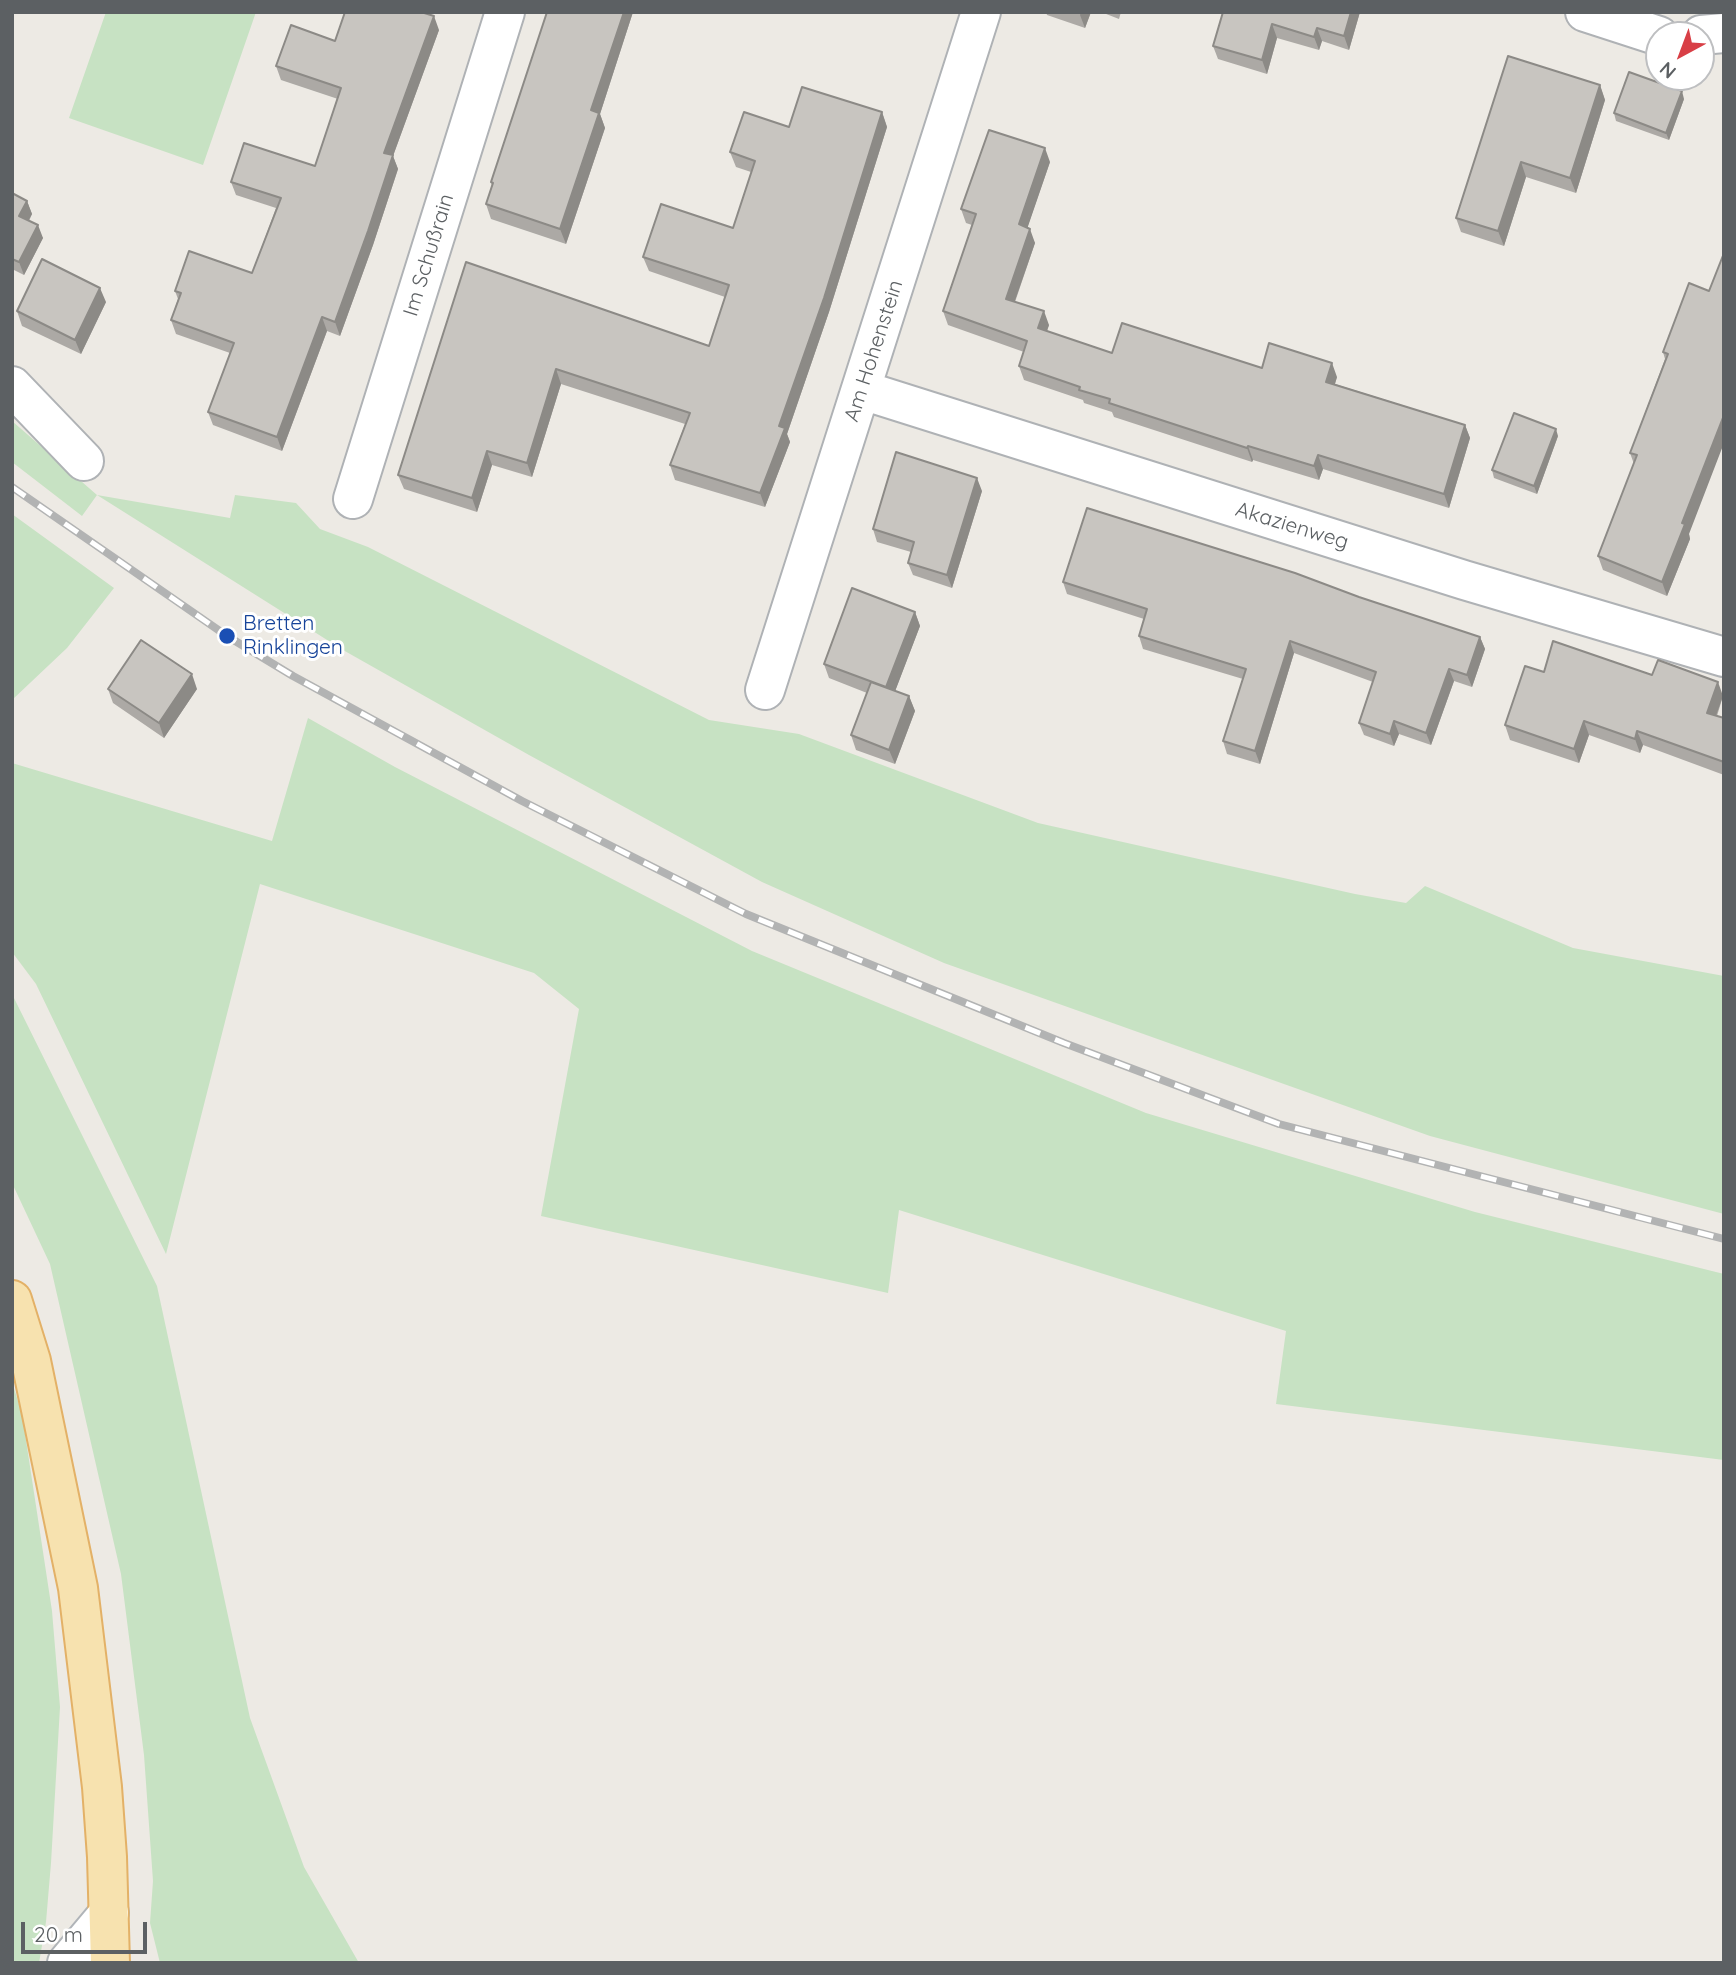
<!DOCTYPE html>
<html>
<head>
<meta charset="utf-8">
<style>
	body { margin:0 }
	#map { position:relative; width:1736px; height:1975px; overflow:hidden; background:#edeae4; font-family:Quicksand,sans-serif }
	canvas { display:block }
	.frame { position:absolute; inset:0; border:14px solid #5c6063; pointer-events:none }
	.north { position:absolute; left:1645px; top:21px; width:70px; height:70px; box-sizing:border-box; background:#fff; border:2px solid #bebfc1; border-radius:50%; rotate:221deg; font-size:19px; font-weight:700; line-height:28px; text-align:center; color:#5c6063 }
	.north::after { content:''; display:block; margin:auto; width:24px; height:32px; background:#d83f46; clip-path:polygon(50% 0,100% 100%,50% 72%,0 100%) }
	.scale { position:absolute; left:21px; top:1922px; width:126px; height:32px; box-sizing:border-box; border:4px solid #5c6063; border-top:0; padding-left:9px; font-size:21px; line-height:24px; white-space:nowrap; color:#5c6063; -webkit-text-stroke:5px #fff; paint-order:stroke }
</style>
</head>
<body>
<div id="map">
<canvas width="1736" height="1975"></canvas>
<div class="frame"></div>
<div class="north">N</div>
<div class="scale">20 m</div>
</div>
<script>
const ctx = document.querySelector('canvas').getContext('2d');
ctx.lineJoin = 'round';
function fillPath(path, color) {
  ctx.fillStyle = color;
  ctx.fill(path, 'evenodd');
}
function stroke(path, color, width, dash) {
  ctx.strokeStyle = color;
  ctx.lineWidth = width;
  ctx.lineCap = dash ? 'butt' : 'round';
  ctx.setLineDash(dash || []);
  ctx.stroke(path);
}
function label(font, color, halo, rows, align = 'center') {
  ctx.font = font + ' Quicksand,sans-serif';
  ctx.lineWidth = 6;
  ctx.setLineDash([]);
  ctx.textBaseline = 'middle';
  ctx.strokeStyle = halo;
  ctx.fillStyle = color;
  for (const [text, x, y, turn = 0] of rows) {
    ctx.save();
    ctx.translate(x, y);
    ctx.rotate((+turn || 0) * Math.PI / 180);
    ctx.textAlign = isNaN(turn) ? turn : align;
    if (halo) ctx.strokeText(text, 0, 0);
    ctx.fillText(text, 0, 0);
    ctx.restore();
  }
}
const green = new Path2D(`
	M106,12H256L203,165L69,118Z
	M12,421L97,495L230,518L235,495L296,503L320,529L368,547L709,720L799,734L1038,823L1355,894L1406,903L1425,886L1573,948L1724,976V1214L1430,1136L944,963L762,882L529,755L343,650L97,495L82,516L12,462Z
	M12,514L114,588L67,648L12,700Z
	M308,718L395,767L752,951L1146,1113L1475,1212L1724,1274V1460L1276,1404L1286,1331L899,1210L888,1293L541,1216L579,1009L534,973L260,884L166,1254L36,984L12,952V763L272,841Z
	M12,994L157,1286L250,1718L304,1867L359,1963H160L150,1923L153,1881L144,1755L121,1574L50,1264L12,1183Z
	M12,1382L22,1414L52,1611L60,1707L51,1863L46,1922L39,1963H12Z`);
const street = new Path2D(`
	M1585,12L1659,36
	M1701,35L1724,33
	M12,386L84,461
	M862,390L1464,580L1724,657
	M353,499L505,12
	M765,690L981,12`);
const secondary = new Path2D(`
	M67,1963L109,1913`);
const primary = new Path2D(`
	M12,1300L31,1361L78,1588L102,1787L107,1857L110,1963`);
const rail = new Path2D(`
	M12,487L227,636L293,676L522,801L746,914L1064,1043L1279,1124L1724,1239`);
const wall = new Path2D(`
	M547,12H633L600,114L605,128L566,244L491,219L486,204L492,186L491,182Z
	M1046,12H1091L1085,28L1047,15Z
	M1101,12H1121L1119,19Z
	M1223,12H1360L1349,50L1322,41L1319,50L1277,38L1267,74L1218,59L1213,46Z
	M439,30L393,156L398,169L373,245L340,336L327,331L282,451L213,425L208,412L230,353L176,334L171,320L178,299L175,291L252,273L276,208L236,195L231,182L315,166L338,99L281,80L276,66L335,41Z
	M1600,85L1605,100L1576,193L1526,177L1504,246L1461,232L1456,218Z
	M1684,99L1669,140L1616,121L1614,113Z
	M882,112L887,127L829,312L787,434L790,442L765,507L675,480L670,465L685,424L561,384L532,477L492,465L477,512L404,489L398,475L466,262L709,346L725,297L649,271L643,257L733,228L751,172L736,167L730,152L789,127Z
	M1050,162L1027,228L1035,243L1015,302L1049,325L1047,331L1112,353L1262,368L1337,377L1335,384L1465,425L1470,438L1449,508L1323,469L1319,480L1253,460L1252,462L1114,417L1112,412L1084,403L1083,400L1024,380L1019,366L1024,352L948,325L943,311L972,225L966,223L961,209Z
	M12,193L27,201L32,214L29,221L43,238L24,275L12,269Z
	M1689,283V534L1690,539L1667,596L1603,570L1598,556L1634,464L1630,453L1665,359L1663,352Z
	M106,302L81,354L22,326L17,311Z
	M1558,436L1537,494L1494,478L1492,470Z
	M982,491L952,588L913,575L908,563L911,552L877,542L873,529Z
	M1063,582L1359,597L1480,637L1485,649L1472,687L1454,681L1431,745L1399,734L1394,746L1364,735L1359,723L1373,682L1294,653L1260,764L1227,754L1223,741L1243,679L1143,649L1139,636L1144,619L1067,594Z
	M915,612L920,626L895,691L909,696L915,711L895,764L856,750L851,735L867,693L829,678L824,664Z
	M1544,672L1652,675L1723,696L1717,716L1724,718V775L1643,745L1640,753L1589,735L1579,763L1510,740L1505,725Z
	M108,689H197L164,738L113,703Z`);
const shadedWall = new Path2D(`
	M624,12H633L600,114L605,128L566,244L560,229L591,110Z
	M1081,12H1091L1085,28L1080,15Z
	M1351,12H1360L1349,50L1344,36Z
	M434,16L439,30L393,156L398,169L373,245L340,336L335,322L384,153Z
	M1272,24L1277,38L1267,74L1262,60Z
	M1317,28L1322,41L1319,50L1314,37Z
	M1600,85L1605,100L1576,193L1570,178Z
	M1682,91L1684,99L1669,140L1666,133Z
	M882,112L887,127L829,312L787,434L790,442L765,507L760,493L779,426Z
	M1045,148L1050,162L1024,238L1019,224Z
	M1521,162L1526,177L1504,246L1498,231Z
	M27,201L32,214L24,229L19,216Z
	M38,225L43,238L24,275L19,262Z
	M1030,229L1035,243L1011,312L1006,299Z
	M100,288L106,302L81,354L75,340Z
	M1044,311L1049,325L1043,342L1038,328Z
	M322,317L327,331L282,451L277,437Z
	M1332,363L1337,377L1331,396L1326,382Z
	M556,369L561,384L532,477L527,463Z
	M1724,415V443L1689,534L1690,539L1667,596L1662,582L1682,523Z
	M1465,425L1470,438L1449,508L1444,494Z
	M1556,429L1558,436L1537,494L1534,486Z
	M1248,446L1253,460L1252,462L1247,448Z
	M487,451L492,465L477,512L472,498Z
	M1318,455L1323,469L1319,480L1314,466Z
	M977,478L982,491L952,588L947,575Z
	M915,612L920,626L891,702L886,687Z
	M1480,637L1485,649L1472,687L1467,675Z
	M1290,641L1294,653L1260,764L1255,751Z
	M1449,669L1454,681L1431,745L1426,733Z
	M192,674L197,689L164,738L159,723Z
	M1718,682L1723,696L1712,727L1707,713Z
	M909,696L915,711L895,764L889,750Z
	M1394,721L1399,734L1394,746L1390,734Z
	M1584,721L1589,735L1579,763L1574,749Z
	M1637,731L1643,745L1640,753L1635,739Z`);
const building = new Path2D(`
	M345,12H421L434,16L384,153L393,155L368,231L335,322L322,317L277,437L208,412L234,343L171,320L181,293L175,291L189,251L252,273L281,198L231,182L244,143L315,166L341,88L276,66L291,25L335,41Z
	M547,12H624L591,110L599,113L560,229L486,204L493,183L491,182Z
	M1223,12H1351L1344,36L1317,28L1314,37L1272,24L1262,60L1213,46Z
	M1508,56L1600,85L1570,178L1521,162L1498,231L1456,218Z
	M1629,72L1682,91L1666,133L1614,113Z
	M802,87L882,112L824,298L779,426L785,428L760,493L670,465L690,413L556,369L527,463L487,451L472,498L398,475L466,262L709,346L729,285L643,257L661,204L733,228L755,161L730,152L744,112L789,127Z
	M989,130L1045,148L1019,224L1030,229L1006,299L1044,311L1038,328L1112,353L1122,323L1262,368L1269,343L1332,363L1326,382L1465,425L1444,494L1318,455L1314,466L1248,446L1247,448L1109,403L1110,399L1079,390L1080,387L1019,366L1027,341L943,311L976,214L961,209Z
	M12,193L27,201L19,216L38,225L19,262L12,259Z
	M1724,253V415L1682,523L1685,524L1662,582L1598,556L1637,455L1630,453L1668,354L1663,352L1689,283L1709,291Z
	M42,259L100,288L75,340L17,311Z
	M1514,413L1556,429L1534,486L1492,470Z
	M896,452L977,478L947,575L908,563L914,542L873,529Z
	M1087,508L1295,573L1359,597L1480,637L1467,675L1449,669L1426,733L1394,721L1390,734L1359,723L1376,672L1290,641L1255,751L1223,741L1246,669L1139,636L1147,609L1063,582Z
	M852,588L915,612L886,687L824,664Z
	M141,640L192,674L159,723L108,689Z
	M1553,641L1652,675L1658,660L1718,682L1707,713L1724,718V762L1637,731L1635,739L1584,721L1574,749L1505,725L1525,666L1544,672Z
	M871,682L909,696L889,750L851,735Z`);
const markers = [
	[227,636,9,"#1a4fb4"]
];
const streetNames = [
	["Im Schußrain",429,255,-73],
	["Am Hohenstein",874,351,-72],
	["Akazienweg",1292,526,17]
];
const transitNames = [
	["Bretten",243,624],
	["Rinklingen",243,648]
];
fillPath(green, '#c7e2c3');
stroke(street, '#afb2b5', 42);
stroke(secondary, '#b0b4b8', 42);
stroke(primary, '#e3b167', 42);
stroke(street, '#fff', 38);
stroke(secondary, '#fff', 38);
stroke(primary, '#f7e2af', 38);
stroke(rail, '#b2b3b3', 8);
stroke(rail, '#fff', 5, [16]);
fillPath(wall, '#aca9a5');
fillPath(shadedWall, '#8c8a86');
fillPath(building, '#c8c5c0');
stroke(building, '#8c8a86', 2);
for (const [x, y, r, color] of markers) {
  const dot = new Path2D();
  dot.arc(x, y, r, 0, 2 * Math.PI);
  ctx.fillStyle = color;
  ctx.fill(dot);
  stroke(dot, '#fff', 2.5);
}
label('21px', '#5c6063', '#fff', streetNames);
label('21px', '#164399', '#fff', transitNames, 'left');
</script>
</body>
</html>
